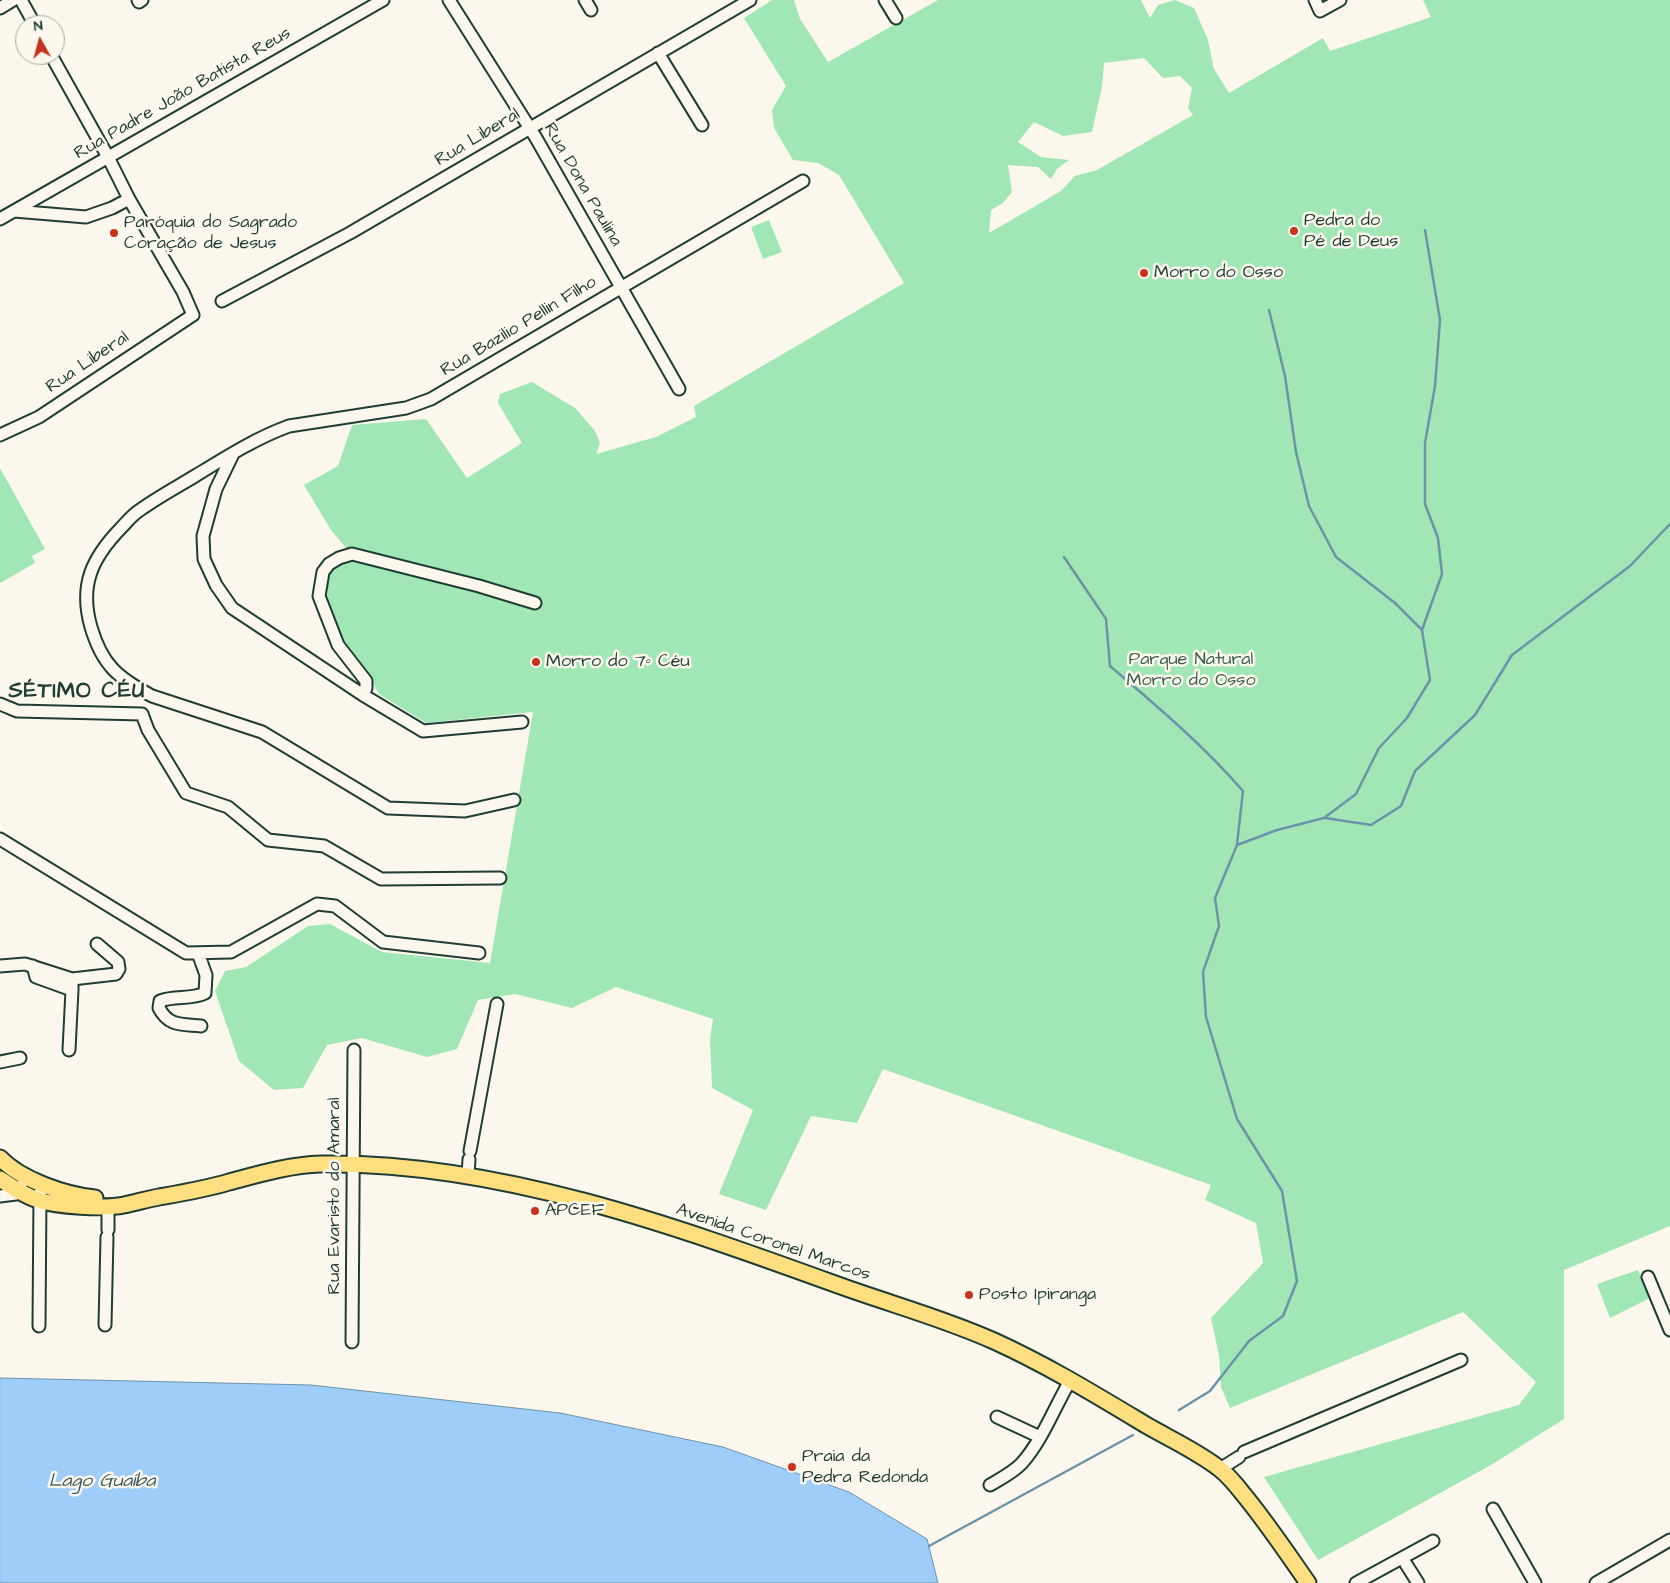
<!DOCTYPE html>
<html>
<head>
<meta charset="utf-8">
<style>
	body { margin:0 }
	#map { position:relative; width:1670px; height:1583px; overflow:hidden; background:#fbf7ec; font-family:"Architects Daughter",sans-serif }
	canvas { display:block }
	.north { position:absolute; left:15px; top:15px; width:50px; height:50px; box-sizing:border-box; background:#fbf7ec; border:1px solid #a3ada2; border-radius:50%; rotate:353deg; font-size:14px; font-weight:700; line-height:20px; text-align:center; color:#1f3d34 }
	.north::after { content:''; display:block; margin:auto; width:18px; height:22px; background:#c8321e; clip-path:polygon(50% 0,100% 100%,50% 72%,0 100%) }
</style>
</head>
<body>
<div id="map">
<canvas width="1670" height="1583"></canvas>
<div class="north">N</div>
</div>
<script>
const ctx = document.querySelector('canvas').getContext('2d');
ctx.lineJoin = 'round';
function fillPath(path, color) {
  ctx.fillStyle = color;
  ctx.fill(path, 'evenodd');
}
function stroke(path, color, width, dash) {
  ctx.strokeStyle = color;
  ctx.lineWidth = width;
  ctx.lineCap = dash ? 'butt' : 'round';
  ctx.setLineDash(dash || []);
  ctx.stroke(path);
}
function label(font, color, halo, rows, align = 'center') {
  ctx.font = font + ' "Architects Daughter",sans-serif';
  ctx.lineWidth = 5;
  ctx.setLineDash([]);
  ctx.textBaseline = 'middle';
  ctx.strokeStyle = halo;
  ctx.fillStyle = color;
  for (const [text, x, y, turn = 0] of rows) {
    ctx.save();
    ctx.translate(x, y);
    ctx.rotate((+turn || 0) * Math.PI / 180);
    ctx.textAlign = isNaN(turn) ? turn : align;
    if (halo) ctx.strokeText(text, 0, 0);
    ctx.fillText(text, 0, 0);
    ctx.restore();
  }
}
const green = new Path2D(`
	M772,0H794L800,19L828,62L938,0H1141L1150,18L1158,5L1175,0L1194,8L1208,40L1214,69L1229,93L1323,38L1330,51L1431,17L1423,0H1670V1226L1564,1270V1419L1491,1465L1318,1560L1264,1477L1519,1405L1536,1382L1463,1312L1230,1408L1221,1387L1219,1355L1211,1318L1263,1263L1256,1223L1205,1200L1211,1185L883,1069L857,1123L811,1116L766,1210L719,1194L753,1110L712,1088L710,1039L713,1019L616,987L572,1008L515,994L478,1000L457,1049L427,1057L362,1038L327,1045L303,1088L274,1090L239,1061L215,991L225,971L246,967L308,926L330,924L382,952L490,963L533,712L426,723L379,694L360,662L342,647L321,593L325,574L351,554L331,530L304,485L338,466L352,425L426,419L467,478L522,443L498,403L500,394L532,382L575,408L595,431L600,443L596,454L656,437L696,417L694,406L904,283L839,175L818,163L793,160L774,128L772,110L786,86L744,18ZM1144,58L1163,78L1180,76L1192,88L1188,108L1193,115L1097,170L1075,176L1061,191L989,233L991,210L1003,203L1012,192L1008,165L1038,167L1051,179L1057,169L1069,160L1041,157L1018,142L1034,122L1063,136L1092,132L1102,87L1104,63Z
	M769,220L782,252L763,259L751,227Z
	M0,468L45,549L32,556L35,563L0,583Z
	M1638,1270L1650,1298L1610,1318L1597,1284Z`);
const water = new Path2D(`
	M0,1378L311,1385L560,1413L723,1447L849,1492L927,1539L938,1583H0Z`);
const stream = new Path2D(`
	M1064,557L1106,619L1110,666C1157,706 1203,745 1243,791L1237,844
	M1422,630L1442,574L1438,538L1425,504V443L1435,386L1440,320L1425,230
	M1325,818L1371,825L1401,806L1415,771L1475,715L1512,655L1630,566L1670,524
	M1179,1410L1210,1391L1249,1341L1283,1316L1297,1281L1282,1191L1237,1119L1206,1017L1203,972L1219,926L1215,898L1237,845L1277,830L1324,818L1356,794L1379,748L1407,718L1430,680L1422,630L1395,603L1336,557L1309,506L1296,452L1285,376L1269,310
	M929,1546L1133,1435`);
const minor = new Path2D(`
	M21,0L35,25
	M138,0L139,2L142,0
	M449,0L536,138L679,389
	M585,0L591,10
	M885,0L896,18
	M1315,0L1320,11L1340,0
	M0,8L13,0
	M658,53L702,125
	M14,211L86,217L112,208L129,199
	M0,219L383,0
	M222,301L350,233L750,0
	M0,435L39,417L193,315L183,292L129,199L108,157L51,55
	M233,454L216,489L203,536L204,559L216,585L232,608L363,695L423,731L522,722
	M363,695L366,688V681L338,645L319,596L323,572L329,564L339,558L352,554L479,586L535,603
	M0,704L17,711L142,714
	M142,714L148,730L186,793L228,807L268,840L324,846L381,879L500,878
	M514,800L465,811L388,808L262,732L152,696C118,678 102,665 91,627C79,585 92,558 121,528C127,522 133,514 140,510C158,497 177,487 195,476C226,457 256,438 289,426L406,408L431,399L803,181
	M0,839L186,953L231,952L317,904L335,906L383,942L479,953
	M198,953L206,975L205,993C191,1000 175,995 160,1001L159,1008C169,1027 182,1024 201,1026
	M0,966L25,964L72,979L116,974L119,969L118,962L97,944
	M33,966L36,977L72,990V979
	M69,1050L72,990
	M0,1062L20,1058
	M470,1151L497,1004
	M468,1176L469,1159
	M0,1196L16,1194L21,1186
	M108,1230V1207
	M1648,1277L1670,1330
	M105,1325L107,1237
	M39,1326L40,1193
	M352,1342L354,1050
	M997,1417L1040,1437
	M1244,1452L1461,1360
	M1220,1469L1239,1457
	M990,1485C1000,1479 1014,1472 1022,1463C1043,1439 1054,1408 1070,1381
	M1493,1509L1535,1583
	M1406,1564L1418,1583
	M1356,1583L1433,1541
	M1596,1583L1670,1540`);
const major = new Path2D(`
	M0,1158C21,1180 65,1195 95,1198
	M0,1179C12,1187 23,1195 38,1200C57,1206 104,1209 124,1205C135,1203 147,1199 159,1197C182,1193 206,1189 229,1182C259,1174 289,1165 321,1164C496,1161 675,1226 838,1285C890,1304 943,1318 994,1341C1047,1365 1096,1395 1146,1425C1170,1439 1197,1451 1220,1469C1229,1476 1237,1486 1244,1495C1267,1523 1287,1553 1308,1583`);
const markers = [
	[1294,231,5,"#c8321e"],
	[114,233,5,"#c8321e"],
	[1144,273,5,"#c8321e"],
	[536,662,5,"#c8321e"],
	[535,1211,5,"#c8321e"],
	[969,1295,5,"#c8321e"],
	[792,1467,5,"#c8321e"]
];
const streetNames = [
	["Rua Padre João Batista Reus",183,94,-30],
	["Rua Liberal",478,138,-31],
	["Rua Dona Paulina",582,185,60],
	["Rua Bazilio Pellin Filho",519,327,-31],
	["Rua Liberal",88,363,-34],
	["Rua Evaristo do Amaral",335,1196,-90],
	["Avenida Coronel Marcos",773,1243,19]
];
const poiNames = [
	["Pedra do",1304,221],
	["Pé de Deus",1304,242],
	["Paróquia do Sagrado",124,223],
	["Coração de Jesus",124,244],
	["Morro do Osso",1154,273],
	["Morro do 7º Céu",546,662],
	["APCEF",545,1211],
	["Posto Ipiranga",979,1295],
	["Praia da",802,1457],
	["Pedra Redonda",802,1478]
];
const parkNames = [
	["Parque Natural",1191,660],
	["Morro do Osso",1191,681]
];
const waterNames = [
	["Lago Guaíba",102,1482]
];
const districtNames = [
	["SÉTIMO CÉU",77,692]
];
fillPath(green, '#a0e7b5');
fillPath(water, '#9ecdf9');
stroke(water, '#6b93aa', 1);
stroke(stream, '#6b93aa', 2.5);
stroke(minor, '#1f3d34', 15);
stroke(major, '#1f3d34', 19);
stroke(minor, '#fbf7ec', 11);
stroke(major, '#fedf80', 15);
for (const [x, y, r, color] of markers) {
  const dot = new Path2D();
  dot.arc(x, y, r, 0, 2 * Math.PI);
  ctx.fillStyle = color;
  ctx.fill(dot);
  stroke(dot, '#fbf7ec', 2);
}
label('18px', '#1f3d34', '#fbf7ec', streetNames);
label('18px', '#1f3d34', '#fbf7ec', poiNames, 'left');
label('18px', '#395f4e', '#fbf7ec', parkNames);
label('italic 19px', '#385a5b', '#fbf7ec', waterNames);
ctx.letterSpacing = '1px';
label('bold 22px', '#1f3d34', '#fbf7ec', districtNames);
ctx.letterSpacing = '0px';
</script>
</body>
</html>
